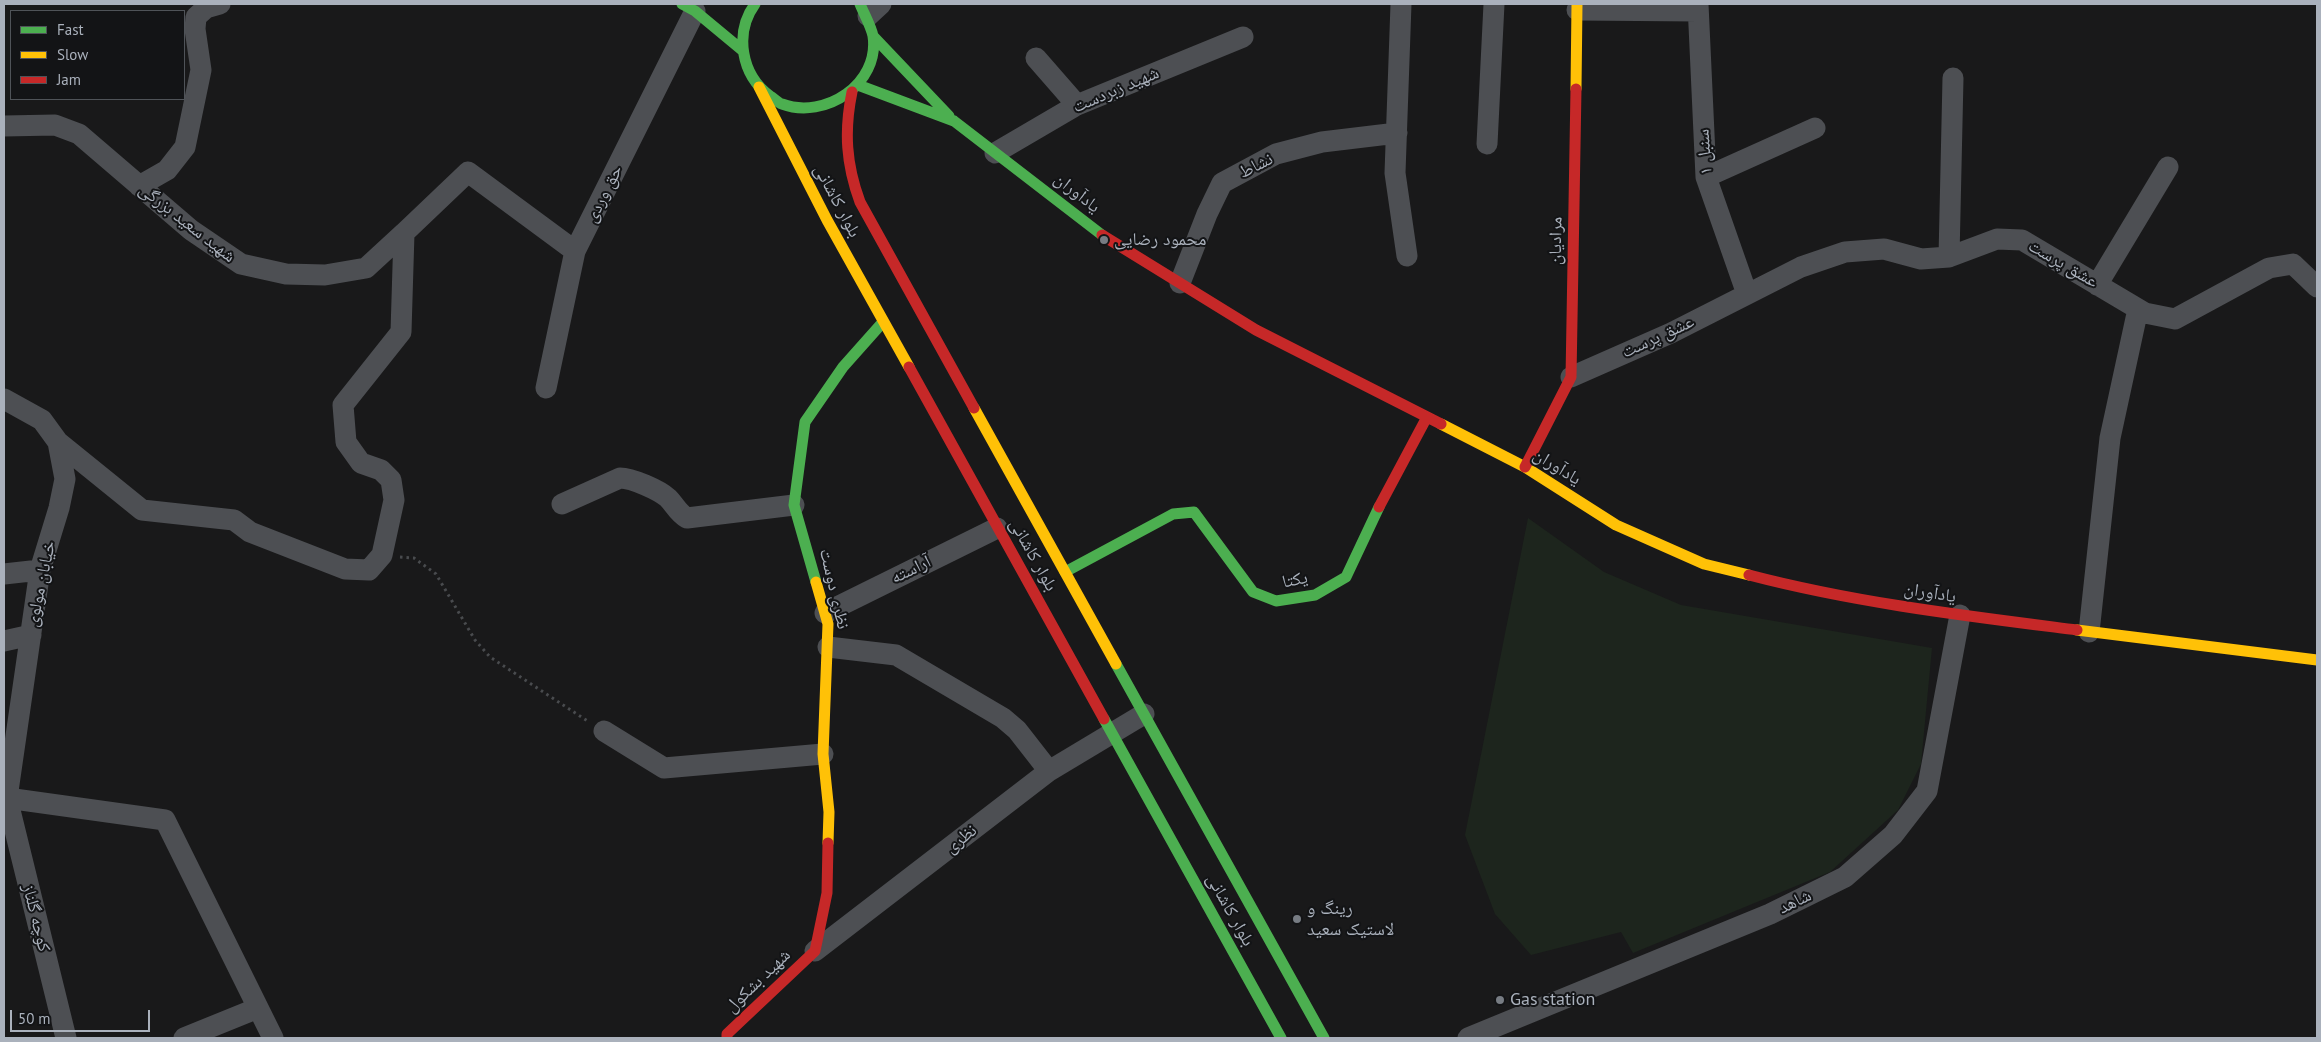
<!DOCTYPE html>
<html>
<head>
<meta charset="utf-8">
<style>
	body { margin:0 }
	#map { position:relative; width:2321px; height:1042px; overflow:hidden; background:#19191a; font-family:"PT Sans",sans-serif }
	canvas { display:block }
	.frame { position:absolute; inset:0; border:5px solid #aab1bc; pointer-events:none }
	.legend { position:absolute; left:10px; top:10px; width:175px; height:90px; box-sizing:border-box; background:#131416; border:1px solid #4f5358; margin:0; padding:6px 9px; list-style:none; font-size:15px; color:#aab1bc }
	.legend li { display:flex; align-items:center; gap:10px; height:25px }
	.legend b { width:25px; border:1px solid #4f5358 }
	.scale { position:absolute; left:10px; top:1010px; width:140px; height:22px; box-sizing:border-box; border:2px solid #aab1bc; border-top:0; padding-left:6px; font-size:15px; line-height:18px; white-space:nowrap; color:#aab1bc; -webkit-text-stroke:4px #131416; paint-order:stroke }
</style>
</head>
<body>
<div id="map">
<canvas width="2321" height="1042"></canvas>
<div class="frame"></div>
<ul class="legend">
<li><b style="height:6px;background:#4caf50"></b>Fast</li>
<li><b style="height:6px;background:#ffc107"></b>Slow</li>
<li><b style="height:6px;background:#c62828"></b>Jam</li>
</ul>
<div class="scale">50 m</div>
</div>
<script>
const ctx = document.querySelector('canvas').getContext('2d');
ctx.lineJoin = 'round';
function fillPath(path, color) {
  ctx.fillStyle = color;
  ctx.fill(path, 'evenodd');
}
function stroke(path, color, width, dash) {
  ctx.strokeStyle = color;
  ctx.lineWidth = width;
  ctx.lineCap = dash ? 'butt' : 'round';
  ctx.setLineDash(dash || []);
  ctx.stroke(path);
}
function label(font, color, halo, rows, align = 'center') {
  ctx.font = font + ' "PT Sans","Noto Naskh Arabic",sans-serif';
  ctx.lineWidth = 4;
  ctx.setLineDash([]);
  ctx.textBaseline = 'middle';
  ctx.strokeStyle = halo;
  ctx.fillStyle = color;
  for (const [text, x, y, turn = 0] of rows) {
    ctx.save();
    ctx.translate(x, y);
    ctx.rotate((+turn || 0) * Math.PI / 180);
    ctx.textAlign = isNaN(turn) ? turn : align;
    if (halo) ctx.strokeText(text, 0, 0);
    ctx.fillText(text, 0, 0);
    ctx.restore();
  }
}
const green = new Path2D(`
	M1528,518L1604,572L1681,605L1932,648L1921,764L1898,810L1830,872L1633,953L1621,932L1531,955L1495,914L1465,835Z`);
const path = new Path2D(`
	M400,557L414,558L436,574L475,640L490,657L589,722`);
const street = new Path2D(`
	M1401,4L1395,173L1407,256
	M1698,4L1706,177L1747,294
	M1577,10L1698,11
	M868,16L881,4
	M1036,58L1077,105
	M4,126L55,125L79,134L191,230L241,264L286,274L325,275L366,268L404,233
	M1487,144L1494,4
	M995,153L1077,105L1243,37
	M1706,177L1815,128
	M139,186L167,170L185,147L201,70L195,29L196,17L206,8L220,4
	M1949,257L1953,78
	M1180,283L1207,214L1222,183L1276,154L1322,142L1397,133
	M2097,285L2168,167
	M1571,377L1671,333L1801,267L1845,252L1884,249L1921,259L1949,257L1997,239L2022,240L2145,313L2175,319L2269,268L2293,264L2317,287
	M546,388L575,251L695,11
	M4,399L42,420L58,442L65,479L59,508L40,570L7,798L66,1038
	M58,442L142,510L234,520L250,532L345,569L369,570L382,555L394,500L391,480L381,470L361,463L346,442L343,405L401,332L404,233L468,172L575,251
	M562,504L620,478C632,478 659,490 668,498C675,505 678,513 687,518L794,505
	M4,574L40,570
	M825,613L997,528
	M2089,632L2110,438L2138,309
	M4,641L31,635
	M828,647L896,655L1003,718L1017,730L1049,771
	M604,731L664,768L823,754
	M7,798L165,820L273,1038
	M815,951L1049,771L1144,714
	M184,1038L258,1008
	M1468,1038L1770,914L1845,877L1893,835L1927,791L1960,615`);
const fast = new Path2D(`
	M682,4L695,11L742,50
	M755,4C734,33 741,75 770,96C774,98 778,103 782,104C825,120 880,84 873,36C871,26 864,14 860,4
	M873,36L949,116
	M858,85L954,121L1102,235
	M1065,572L1173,514L1194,512L1253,592L1276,601L1315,595L1346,577L1379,507
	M816,582L794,505L805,422L843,367L883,322
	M1116,664L1324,1038
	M1104,719L1281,1038`);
const slow = new Path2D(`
	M759,87L827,220L909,367
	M1576,89L1577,4
	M974,408L1116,664
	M1441,424L1525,467L1616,525L1704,564L1749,575
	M816,582L828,624L823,754L829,812L828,843
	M2077,630L2317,660`);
const jam = new Path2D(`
	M852,92C844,131 846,164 860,202L974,408
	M1102,235L1256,330L1441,424
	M909,367L1104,719
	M1525,467L1571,377L1576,89
	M1379,507L1427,417
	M1749,575C1856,603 1967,616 2077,630
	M727,1038V1034L815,951L827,893L828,843`);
const markers = [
	[1104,240,5,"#777c83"],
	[1297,919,5,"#777c83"],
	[1500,1000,5,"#777c83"]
];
const streetNames = [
	["شهید زبردست",1116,90,-23],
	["سنبل ۱",1705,152,-94],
	["نشاط",1256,166,-27],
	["یادآوران",1077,193,38],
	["حق وردی",604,194,-63],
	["بلوار کاشانی",837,201,62],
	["شهید سعید بزرگی",187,223,38],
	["مرادیان",1556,241,-89],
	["عشق پرست",2063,264,30],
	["عشق پرست",1658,337,-25],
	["یادآوران",1557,467,32],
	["بلوار کاشانی",1033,555,61],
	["آراسته",911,570,-26],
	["یکتا",1295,580,-12],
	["خیابان مولوی",41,584,-78],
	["نظری دوست",834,589,77],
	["یادآوران",1930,593,9],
	["نظری",961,839,-38],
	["شاهد",1795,902,-26],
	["بلوار کاشانی",1230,910,61],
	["کوچه گلناز",36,918,76],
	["شهید بشکول",758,981,-44]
];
const poiNames = [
	["محمود رضایی",1114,240],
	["رینگ و",1307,909],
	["لاستیک سعید",1307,930],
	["Gas station",1510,1000]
];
fillPath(green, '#1d251d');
stroke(path, '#494b4e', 3, [2.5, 4]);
stroke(street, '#4d4f53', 21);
stroke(fast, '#4caf50', 11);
stroke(slow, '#ffc107', 11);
stroke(jam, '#c62828', 11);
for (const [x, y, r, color] of markers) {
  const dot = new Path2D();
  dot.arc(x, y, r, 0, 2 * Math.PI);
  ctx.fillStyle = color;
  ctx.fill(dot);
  stroke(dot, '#131416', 2);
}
label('18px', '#aab1bc', '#131416', streetNames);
label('18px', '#aab1bc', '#131416', poiNames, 'left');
</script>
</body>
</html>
